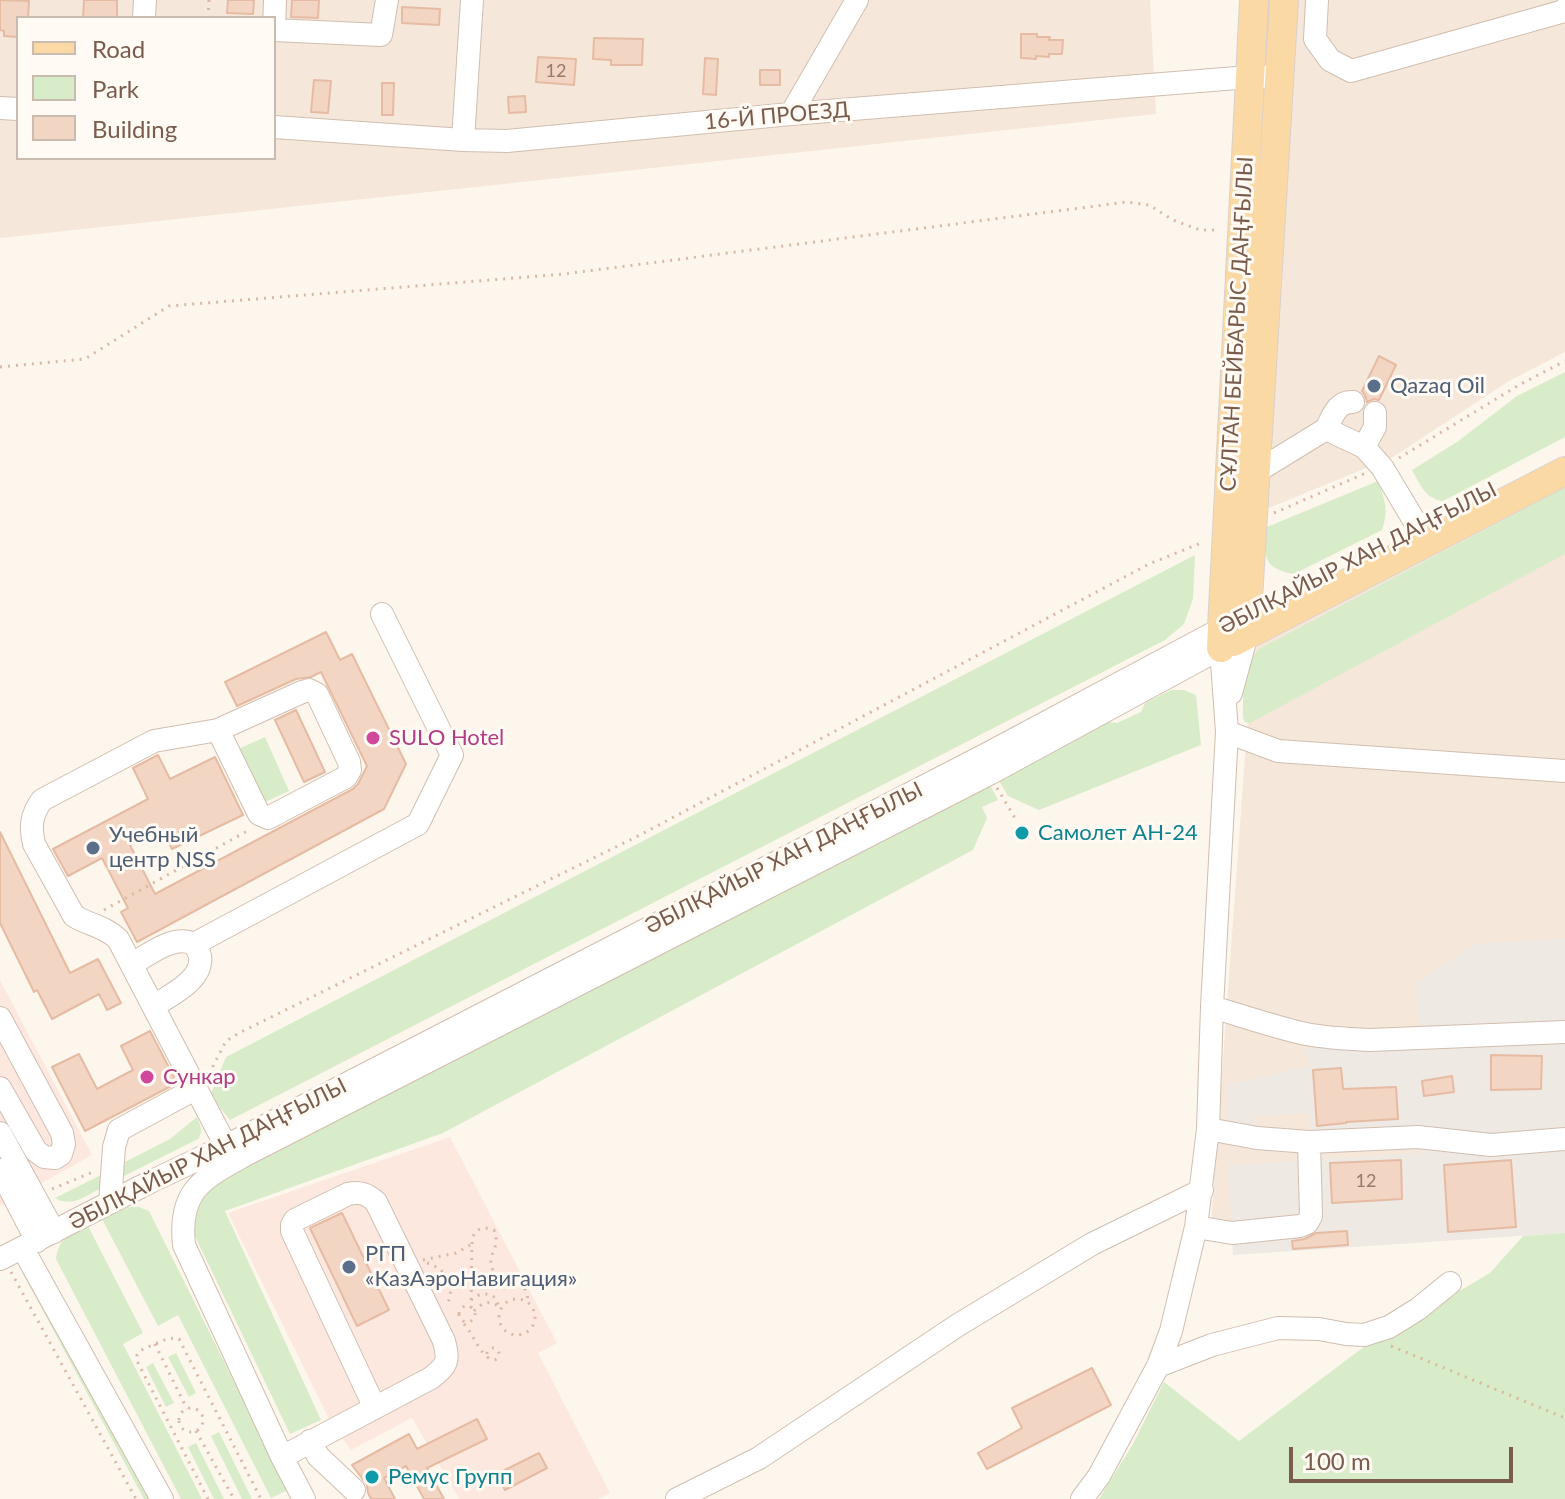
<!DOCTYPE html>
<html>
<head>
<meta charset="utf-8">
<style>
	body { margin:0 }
	#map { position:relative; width:1565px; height:1499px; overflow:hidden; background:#fdf6ec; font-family:Lato,sans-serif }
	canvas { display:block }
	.legend { position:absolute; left:16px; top:16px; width:260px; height:144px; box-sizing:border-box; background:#fffaf3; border:2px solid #cabbb1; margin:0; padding:10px 14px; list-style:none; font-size:24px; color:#7a5c4d }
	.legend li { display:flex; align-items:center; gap:16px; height:40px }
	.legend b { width:40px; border:2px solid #cabbb1 }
	.scale { position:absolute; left:1289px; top:1447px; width:224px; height:36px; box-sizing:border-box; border:4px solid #7a5c4d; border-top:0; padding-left:10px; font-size:24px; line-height:28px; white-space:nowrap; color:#7a5c4d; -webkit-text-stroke:6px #fffaf3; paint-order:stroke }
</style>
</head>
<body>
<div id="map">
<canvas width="1565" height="1499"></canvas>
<ul class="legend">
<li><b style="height:10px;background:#fbd9a5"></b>Road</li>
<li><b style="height:22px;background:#d8ecc9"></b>Park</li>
<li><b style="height:22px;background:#f3d5c3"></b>Building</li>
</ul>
<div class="scale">100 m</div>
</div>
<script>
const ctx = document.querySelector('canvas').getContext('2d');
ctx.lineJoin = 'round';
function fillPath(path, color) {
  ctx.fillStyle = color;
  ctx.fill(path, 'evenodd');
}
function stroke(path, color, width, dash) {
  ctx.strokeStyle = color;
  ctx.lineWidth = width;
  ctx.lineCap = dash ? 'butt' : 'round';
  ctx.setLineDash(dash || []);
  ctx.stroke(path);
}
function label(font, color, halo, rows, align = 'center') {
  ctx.font = font + ' Lato,sans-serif';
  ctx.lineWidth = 6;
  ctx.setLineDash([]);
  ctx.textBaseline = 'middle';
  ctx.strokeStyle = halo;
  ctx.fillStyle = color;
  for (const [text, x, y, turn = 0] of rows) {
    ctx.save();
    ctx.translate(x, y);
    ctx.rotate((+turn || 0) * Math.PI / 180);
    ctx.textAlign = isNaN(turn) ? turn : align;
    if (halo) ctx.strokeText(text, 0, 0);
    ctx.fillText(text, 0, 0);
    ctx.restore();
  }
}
const residential = new Path2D(`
	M0,0H1150L1156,114L0,238ZM18,18H274V158H18Z
	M1284,0H1565V352L1509,381L1393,457L1269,508L1256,472Z
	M1565,488V1215L1210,1238L1253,646Z`);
const commercial = new Path2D(`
	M0,980L92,1155L1,1206L0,1204Z
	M450,1137L557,1343L538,1353L610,1493L597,1499H459L412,1418L351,1450L334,1428L326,1413L228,1213Z`);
const industrial = new Path2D(`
	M1565,938V1233L1233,1255L1228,1165L1419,1153L1422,1131L1316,1133L1310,1125V1113L1256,1116V1127L1227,1122V1085L1312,1065L1300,1049L1420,1043L1416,983L1474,944Z`);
const green = new Path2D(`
	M1565,372V437L1443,501C1425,499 1420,484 1412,470L1457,442L1517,396Z
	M1378,481C1385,501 1389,510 1382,530L1294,574C1262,569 1263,554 1267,527Z
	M1565,487V554L1250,723L1245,722L1243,718C1243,693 1242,669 1259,649Z
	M1195,555L1193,599L1184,624L1165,640L230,1120L210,1096L226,1057Z
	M1171,690H1184L1196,695L1201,745L1039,810L1008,796L998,779L1108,722L1117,723L1141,712L1145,703Z
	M265,737L289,791L261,804L236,750Z
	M989,783L998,800L982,807L987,818L973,850L443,1133L225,1211L321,1420L290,1434L193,1232L196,1200L227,1176Z
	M197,1117C200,1126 204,1131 198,1139L118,1179L119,1165L170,1139Z
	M103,1174L101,1188C86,1196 71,1208 55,1198Z
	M128,1207H139L149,1211L288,1490L271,1498L178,1315L158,1326L102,1219Z
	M88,1226L143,1333L123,1344L202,1499H181L56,1259C59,1237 69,1236 88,1226Z
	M1565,1233V1499H1099L1133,1444L1164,1382L1239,1441L1361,1349L1490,1273L1523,1236Z
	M22,1272L33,1280L151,1499H144Z
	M176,1353L196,1393L189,1397L168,1357Z
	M153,1363L174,1403L166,1407L146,1367Z
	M219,1432L252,1499H242L211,1436Z
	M196,1443L224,1499H214L188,1447Z`);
const building = new Path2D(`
	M0,0L29,1L28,18H18V37L4,36V31L0,30Z
	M84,0H117V18H83Z
	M228,0H254L253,14L227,13Z
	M292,0H319L318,18L291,17Z
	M402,7L440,9L439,25L402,23Z
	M1021,34H1037V37H1050L1049,40H1063L1062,54H1049V57L1036,56V59L1021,58Z
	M594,38L643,39L642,65H611V60L593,59Z
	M538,57L576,59L574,85L536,82Z
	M705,58L718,59L716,95L703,94Z
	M760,70H780V85H760Z
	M314,80L331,81L328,113L311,112Z
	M382,83H394L393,115H382Z
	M525,96L526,112L509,113L508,97Z
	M1379,356L1396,365L1379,400L1374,399L1367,402L1365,395L1362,391Z
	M326,632L340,660L352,654L406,764L384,809L137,942L121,912L128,908L102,858L68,876L53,849L148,799L133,768L158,755L170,779L215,757L243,815L172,849L162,829L130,845L155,894L353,789L358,784L367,766L321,672L311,677L296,679L237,706L225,682Z
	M296,710L325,772L304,782L275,720Z
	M0,832L70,973L98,959L121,1003L107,1010L99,994L52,1019L37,990L34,992L0,923Z
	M150,1031L177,1083L85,1131L52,1067L79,1054L97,1089L133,1070L121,1046Z
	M1491,1055L1542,1056L1541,1089L1491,1090Z
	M1341,1068L1343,1089L1396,1087L1398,1119L1346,1122V1123L1317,1126L1313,1070Z
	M1452,1076L1454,1092L1424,1096L1422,1081Z
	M1401,1160L1402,1199L1332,1203L1330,1163Z
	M1511,1160L1516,1227L1448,1232L1444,1165Z
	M342,1213L389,1310L357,1326L310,1228Z
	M1347,1231L1348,1245L1293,1249L1292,1241L1305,1239L1316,1233Z
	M1092,1368L1111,1405L987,1469L978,1453L1022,1428L1012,1408Z
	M477,1419L487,1439L427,1468L444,1499H424L406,1466L384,1478L395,1499H371L368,1493L367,1485L352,1465L409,1434L417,1449Z
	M539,1453L547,1468L505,1490L497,1474Z`);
const path = new Path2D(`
	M208,18L209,0
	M0,367L85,359L169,306L564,274L1127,202L1149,205L1173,220L1200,230H1220
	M1399,458L1519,385L1565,361
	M1274,513L1366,473
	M997,788L1015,818
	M104,910L251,829
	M209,1074L226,1041L239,1033L640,835L1149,564L1201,543
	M52,1189L93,1172
	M423,1260L456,1253L472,1244
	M427,1263C447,1269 456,1286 447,1305
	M11,1272L136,1499
	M499 1317a18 18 0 1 1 36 0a18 18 0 1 1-36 0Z
	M471,1300C479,1293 486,1292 496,1298L499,1307
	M459 1314a8 8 0 1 1 16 0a8 8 0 1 1-16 0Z
	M471,1308L472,1240C475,1228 483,1226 494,1230C502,1250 484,1254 494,1272C504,1289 526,1271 528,1302
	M474,1311C480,1304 489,1299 498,1306
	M464,1324C473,1334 477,1348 487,1357
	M155,1344L187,1409
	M1391,1346L1565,1418
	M487 1354a6 6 0 1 1 12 0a6 6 0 1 1-12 0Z
	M179 1420a12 12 0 1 1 24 0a12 12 0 1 1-24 0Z
	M196,1431L234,1499
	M208,1499L137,1361V1355L141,1350L169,1338L179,1339L261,1499`);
const minor = new Path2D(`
	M1317,0L1315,39L1330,60L1351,71L1564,11L1565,9
	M144,18L145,0
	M274,30L381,35L387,0
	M274,30L275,0
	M0,108L18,109
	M791,114L857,0
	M274,127L463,140L507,141L791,114L1249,77H1267
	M463,140L472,0
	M1326,429C1333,416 1337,401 1353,402
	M1364,447L1375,427V413
	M1256,472L1326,429L1364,447L1382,467L1418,527
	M1231,693L1247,634
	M218,730L259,814L268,818L346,777L350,770L349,762L317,694L309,690L302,692L218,730L154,741L42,800C31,815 30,827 34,844L74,916C89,925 104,926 118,939L226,1146
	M1227,732L1278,751L1565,771
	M132,964C150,954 174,934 194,944L418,824L452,755L382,614
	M154,1006C170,995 204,980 200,956C199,951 196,948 194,944
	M1212,1007C1243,1016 1274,1027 1306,1034C1327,1038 1348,1039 1370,1040L1565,1032
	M0,1018L62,1133L64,1144L61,1154L55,1158L44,1157L36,1151L0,1088
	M1208,1129L1257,1138L1309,1142L1418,1137L1491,1145L1565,1139
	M0,1133L54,1232
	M0,1170L37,1241
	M110,1203L114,1147L119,1130L195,1089
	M1196,1227L1232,1233L1300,1226L1307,1223L1311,1216L1309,1142
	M23,1249L162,1499
	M0,1259L150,1182L226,1146L985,755L1223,628
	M1158,1366L1212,1345L1278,1328L1319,1329L1346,1334L1364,1335L1389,1327L1418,1309L1450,1283
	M310,1441L318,1456L354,1490
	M282,1457L431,1378C448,1365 449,1361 444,1341L376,1202C367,1194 360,1191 348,1194L295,1220L292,1225V1231L375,1408
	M304,1499L282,1457L184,1245C178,1189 204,1178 247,1154L989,774L1221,648L1227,732L1212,1007L1208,1129L1196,1227L1171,1331L1158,1366L1099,1476L1082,1499
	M677,1499L759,1458L958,1325L1092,1244L1202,1190`);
const major = new Path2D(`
	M1247,634V615L1284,0
	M1233,642L1565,471
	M1221,648L1254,0`);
const markers = [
	[1374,386,8,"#5c6f8a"],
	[373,738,8,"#d1479c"],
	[1022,833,8,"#0f9aa8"],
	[93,848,8,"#5c6f8a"],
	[147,1077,8,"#d1479c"],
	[349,1267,8,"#5c6f8a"],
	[372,1477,8,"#0f9aa8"]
];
const numberNames = [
	["12",556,71],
	["12",1366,1181]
];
const streetNames = [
	["16-Й ПРОЕЗД",777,116,-5],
	["СҰЛТАН БЕЙБАРЫС ДАҢҒЫЛЫ",1237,324,-87],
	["ӘБІЛҚАЙЫР ХАН ДАҢҒЫЛЫ",1358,558,-27],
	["ӘБІЛҚАЙЫР ХАН ДАҢҒЫЛЫ",784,858,-27],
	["ӘБІЛҚАЙЫР ХАН ДАҢҒЫЛЫ",208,1154,-27]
];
const serviceNames = [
	["Qazaq Oil",1390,386],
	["Учебный",109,835],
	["центр NSS",109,860],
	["РГП",365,1254],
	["«КазАэроНавигация»",365,1279]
];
const hotelNames = [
	["SULO Hotel",389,738],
	["Сункар",163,1077]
];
const cultureNames = [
	["Самолет АН-24",1038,833],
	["Ремус Групп",388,1477]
];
fillPath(residential, '#f5e8da');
fillPath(commercial, '#fde8e0');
fillPath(industrial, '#efe9e4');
fillPath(green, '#d8ecc9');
fillPath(building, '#f3d5c3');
stroke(building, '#e6bba3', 2);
stroke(minor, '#d1beb0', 24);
stroke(major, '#dad1cd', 30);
stroke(path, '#d9b8a5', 3, [2, 6]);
stroke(minor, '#fff', 22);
stroke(major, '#fbd9a5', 28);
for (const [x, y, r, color] of markers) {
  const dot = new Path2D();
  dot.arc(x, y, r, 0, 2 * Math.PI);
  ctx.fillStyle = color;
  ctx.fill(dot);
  stroke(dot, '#fffaf3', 3);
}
label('18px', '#987a6a', null, numberNames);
label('22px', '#7a5c4d', '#fffaf3', streetNames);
label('22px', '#4e5e75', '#fffaf3', serviceNames, 'left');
label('22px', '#b23c85', '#fffaf3', hotelNames, 'left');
label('22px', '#0d838f', '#fffaf3', cultureNames, 'left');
</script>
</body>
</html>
